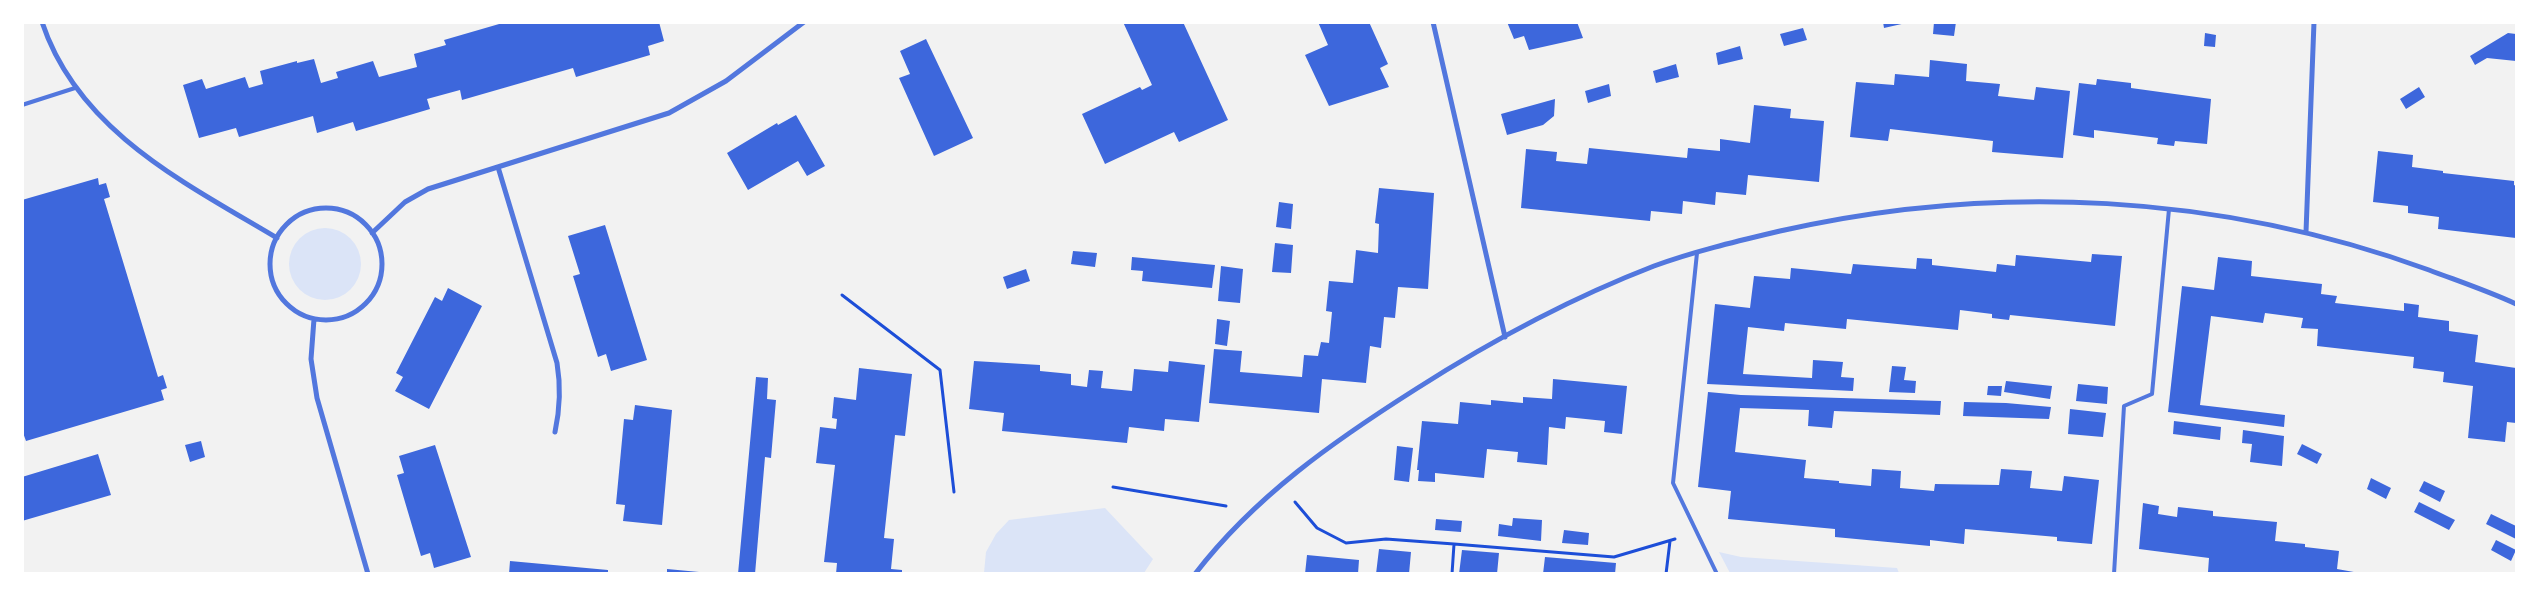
<!DOCTYPE html>
<html>
<head>
<meta charset="utf-8">
<style>
	body { margin:0 }
	#map { position:relative; width:2539px; height:596px; overflow:hidden; background:#f2f2f2; font-family:Arial,sans-serif }
	canvas { display:block }
	.frame { position:absolute; inset:0; border:24px solid #fff; pointer-events:none }
</style>
</head>
<body>
<div id="map">
<canvas width="2539" height="596"></canvas>
<div class="frame"></div>
</div>
<script>
const ctx = document.querySelector('canvas').getContext('2d');
ctx.lineJoin = 'round';
function fillPath(path, color) {
  ctx.fillStyle = color;
  ctx.fill(path, 'evenodd');
}
function stroke(path, color, width, dash) {
  ctx.strokeStyle = color;
  ctx.lineWidth = width;
  ctx.lineCap = dash ? 'butt' : 'round';
  ctx.setLineDash(dash || []);
  ctx.stroke(path);
}
const green = new Path2D(`
	M289 264a36 36 0 1 1 72 0a36 36 0 1 1-72 0Z
	M1105,508L1153,559L1144,573H984L986,552L996,534L1009,520Z
	M1719,552L1741,557L1897,568L1899,573H1730Z`);
const building = new Path2D(`
	M506,22H659L664,41L648,46L650,55L576,77L573,68L462,100L460,90L427,99L430,109L356,131L353,122L317,133L313,116L239,137L236,128L199,138L183,85L202,79L206,89L245,77L249,88L263,84L260,71L297,61V63L314,59L321,83L338,78L336,72L373,61L379,77L417,67L414,54L446,45L444,40Z
	M1123,22H1183L1228,120L1179,142L1174,132L1105,164L1082,114L1140,87L1142,90L1152,85Z
	M1318,22H1369L1388,64L1380,68L1389,87L1329,106L1305,55L1328,45Z
	M1507,22H1577L1583,38L1529,50L1524,36L1514,39Z
	M1883,22H1906V23L1884,28Z
	M1934,22H1956L1954,36L1933,34Z
	M1803,28L1807,40L1784,46L1780,34Z
	M2205,33L2216,35L2215,47L2204,46Z
	M2508,33L2516,34V61L2487,58L2475,65L2470,56Z
	M926,39L973,138L934,156L899,78L910,74L900,51Z
	M1740,46L1743,59L1718,65L1716,53Z
	M1930,60L1967,64L1966,81L2000,84L1998,96L2034,100L2036,87L2070,91L2063,158L1992,152L1993,141L1890,129L1888,141L1850,137L1856,82L1894,85L1895,74L1929,77Z
	M1676,64L1679,77L1656,83L1653,71Z
	M2097,79L2131,83V88L2211,99L2207,144L2175,141L2174,146L2157,144L2158,138L2094,130V138L2073,135L2079,83L2096,85Z
	M1609,84L1611,96L1588,103L1585,91Z
	M2419,87L2425,97L2406,109L2400,99Z
	M1555,99L1554,116L1543,125L1507,135L1501,114Z
	M1754,105L1791,109L1790,118L1824,121L1819,182L1748,175L1746,195L1716,192L1715,205L1683,201L1682,214L1651,211L1650,221L1521,208L1526,149L1557,152L1556,161L1587,164L1589,148L1687,158L1688,148L1720,151V139L1750,143Z
	M796,115L825,166L807,176L798,161L748,190L727,153L777,123L778,125Z
	M2378,151L2413,155L2412,167L2443,171V173L2514,181V185L2516,186V238L2438,229L2439,217L2408,213V206L2373,202Z
	M98,178L99,185L106,183L110,197L104,199L158,377L163,375L167,388L161,390L164,400L26,441L22,430V200Z
	M1379,188L1434,193L1428,289L1398,287L1395,318L1384,317L1381,348L1370,346L1366,383L1322,379L1319,413L1209,403L1214,349L1242,351L1240,372L1302,377L1304,355L1318,356L1321,342L1329,343L1332,312L1326,311L1329,281L1353,283L1356,250L1378,253L1379,224L1375,223Z
	M1279,202L1293,204L1291,229L1276,227Z
	M605,225L647,360L611,371L606,354L598,357L573,276L580,274L568,236Z
	M1275,243L1293,245L1291,273L1272,272Z
	M1073,251L1097,253L1095,267L1071,264Z
	M2092,254L2122,256L2115,326L2010,315L2009,320L1992,318V314L1960,310L1958,330L1847,319L1846,329L1785,323L1784,331L1748,327L1743,374L1812,378L1813,360L1843,362L1841,377L1854,378L1853,391L1707,384L1715,304L1750,308L1754,276L1790,279L1791,268L1851,274L1853,264L1916,269L1917,258L1932,259V265L1996,272L1997,264L2015,266L2016,255L2091,262Z
	M1132,257L1215,265L1212,288L1142,281L1143,271L1131,270Z
	M2218,257L2252,261L2251,276L2322,284L2321,294L2337,296L2335,303L2404,311V303L2419,305L2418,317L2449,321V331L2478,335L2475,362L2516,368V423L2507,422L2505,442L2468,438L2473,386L2443,382L2444,372L2413,368L2414,357L2317,346L2318,329L2301,328L2303,318L2265,313L2263,323L2211,316L2200,405L2285,415L2284,427L2168,412L2182,286L2214,290Z
	M1221,266L1243,269L1240,303L1218,301Z
	M1026,269L1030,281L1007,289L1003,277Z
	M448,288L482,306L429,409L395,391L403,377L396,373L435,297L442,301Z
	M1217,319L1230,321L1227,346L1215,344Z
	M974,361L1040,365V371L1071,374V385L1087,387L1089,370L1103,371L1101,388L1132,391L1134,369L1168,372L1169,361L1205,365L1199,422L1165,419L1164,431L1129,427L1127,443L1002,431L1004,413L969,409Z
	M1892,366L1906,367L1904,380L1916,381L1915,393L1889,392Z
	M859,368L912,374L905,436L895,435L884,538L894,539L891,569L902,570V574H836L837,563L824,562L835,465L816,463L820,427L836,429L837,419L832,418L834,397L856,400Z
	M756,377L768,378L767,399L776,400L774,423L771,458L765,457L755,574H738Z
	M1553,379L1627,386L1622,434L1604,432L1605,421L1566,417L1565,429L1549,427L1547,465L1517,462L1518,452L1487,449L1484,478L1435,473V482L1418,481L1419,470H1417L1422,421L1458,424L1460,402L1491,405V400L1523,403V397L1552,399Z
	M2006,381L2052,386L2050,399L2004,392Z
	M2078,384L2108,387L2107,404L2076,401Z
	M1988,386H2002L2001,396L1987,395Z
	M1708,392L1741,395L1941,401L1940,415L1834,411L1832,428L1808,426L1809,410L1740,408L1735,452L1806,460L1804,478L1839,481V483L1871,486L1872,469L1901,471L1900,488L1934,491L1935,484L1999,485L2001,469L2032,471L2030,488L2062,491L2064,476L2099,480L2092,544L2057,541V537L1965,529L1964,544L1930,540V546L1835,537V529L1728,519L1731,491L1698,487Z
	M1964,402L2006,403L2051,407L2049,419L1963,416Z
	M635,405L672,410L662,525L623,521L625,505L616,504L624,419L633,420Z
	M2070,409L2106,413L2103,437L2068,434Z
	M2174,421L2221,427L2220,440L2173,434Z
	M2243,430L2284,436L2282,466L2250,462L2252,444L2242,443Z
	M201,441L205,457L190,462L185,445Z
	M2302,444L2322,454L2317,464L2297,454Z
	M435,445L471,557L434,568L430,553L421,556L397,475L404,473L399,456Z
	M1397,446L1413,448L1409,482L1394,480Z
	M98,454L111,495L22,521V477Z
	M2371,478L2391,488L2386,499L2367,489Z
	M2424,481L2445,491L2440,502L2419,491Z
	M2419,502L2455,520L2449,530L2414,512Z
	M2143,503L2159,506L2158,514L2177,517L2178,507L2213,511V516L2277,522L2275,541L2305,544V547L2339,551L2337,569L2365,574L2208,572L2209,558L2139,549Z
	M2491,514L2516,526V539L2486,524Z
	M1513,518L1542,520L1541,541L1498,536L1499,524L1512,526Z
	M1436,519L1462,521L1461,532L1435,530Z
	M1564,530L1589,533L1588,545L1562,543Z
	M2496,540L2516,550L2511,561L2491,550Z
	M1379,549L1411,552L1409,574H1376Z
	M1462,550L1499,553L1497,574H1459Z
	M1307,555L1359,560L1358,574H1305Z
	M1545,557L1616,563L1615,574H1543Z
	M510,561L608,570V574H509Z
	M667,569L699,572V574H667Z`);
const path = new Path2D(`
	M842,295L940,370L954,492
	M1113,487L1226,506
	M1295,502L1317,528L1346,543L1386,539L1454,544
	M1452,574L1454,544L1614,557L1675,539
	M1666,574L1670,541`);
const service = new Path2D(`
	M22,105L75,88
	M1697,253L1673,483L1717,574
	M2114,574L2124,406L2152,394L2169,209`);
const minor = new Path2D(`
	M42,22C78,131 185,183 277,238
	M1433,22L1505,337
	M498,167L557,363C561,387 560,409 555,432
	M270 264a56 56 0 1 1 112 0a56 56 0 1 1-112 0Z
	M2306,232L2314,22
	M372,233L405,202L428,189L669,113L726,81L804,22
	M314,319L311,359L317,398L368,574
	M1195,574C1255,496 1334,441 1416,389C1491,341 1571,298 1654,266C1695,251 1738,241 1780,231C1995,182 2221,194 2429,270C2458,281 2488,291 2516,304`);
fillPath(green, '#dbe4f7');
fillPath(building, '#3d67dc');
stroke(path, '#1d4ed8', 3);
stroke(service, '#5277de', 4);
stroke(minor, '#5277de', 5);
</script>
</body>
</html>
